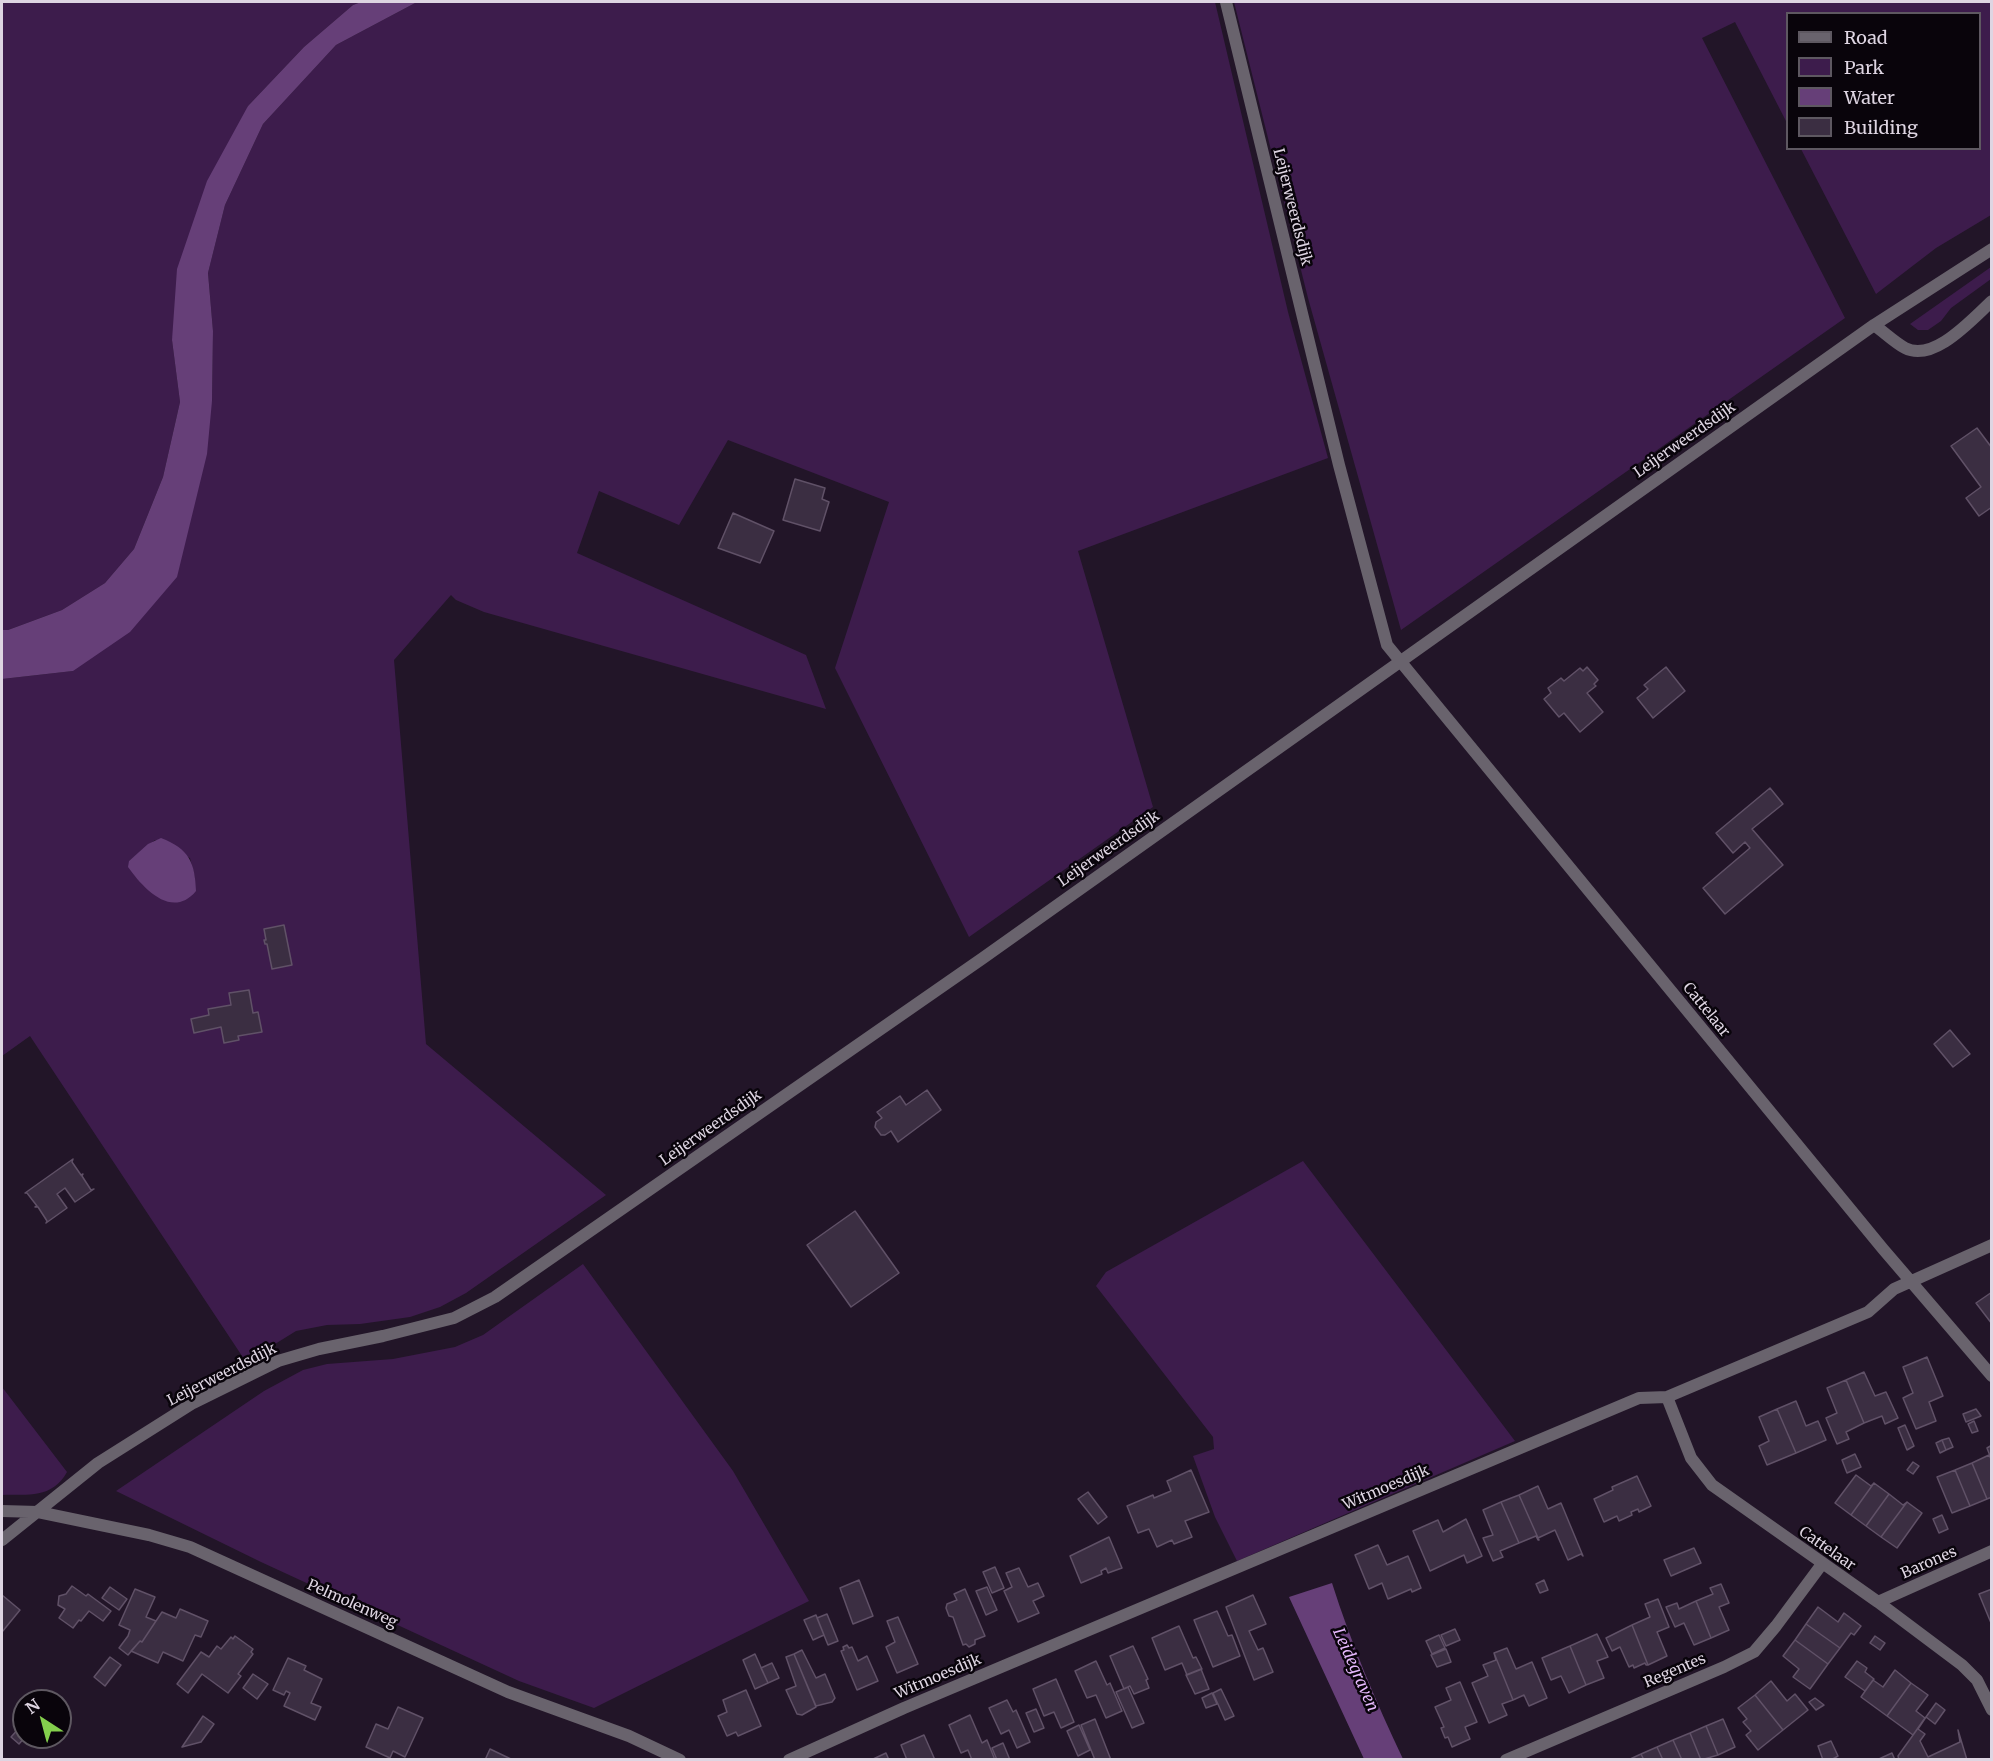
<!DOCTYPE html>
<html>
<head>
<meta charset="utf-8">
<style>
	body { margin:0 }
	#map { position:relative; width:1993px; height:1761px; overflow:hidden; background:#221528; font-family:Merriweather,serif }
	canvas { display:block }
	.frame { position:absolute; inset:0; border:3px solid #ded5e2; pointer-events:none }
	.legend { position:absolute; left:1786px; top:12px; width:195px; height:138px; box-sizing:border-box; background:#09040b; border:2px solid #5e5861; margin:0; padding:8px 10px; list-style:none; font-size:18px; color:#ded5e2 }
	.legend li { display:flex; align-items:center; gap:12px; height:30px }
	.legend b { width:30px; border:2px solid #5e5861 }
	.north { position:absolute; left:12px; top:1689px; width:60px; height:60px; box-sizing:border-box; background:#09040b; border:2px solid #5e5861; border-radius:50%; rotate:324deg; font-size:16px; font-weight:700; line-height:24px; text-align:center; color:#ded5e2 }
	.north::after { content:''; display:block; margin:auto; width:21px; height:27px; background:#84cf4d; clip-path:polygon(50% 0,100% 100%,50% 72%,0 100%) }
</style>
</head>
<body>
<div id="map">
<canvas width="1993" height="1761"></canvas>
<div class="frame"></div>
<ul class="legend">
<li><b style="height:8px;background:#69636d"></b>Road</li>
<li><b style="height:16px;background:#3d1c4c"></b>Park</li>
<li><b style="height:16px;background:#663f78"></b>Water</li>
<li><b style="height:16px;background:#3b2e42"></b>Building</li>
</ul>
<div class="north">N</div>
</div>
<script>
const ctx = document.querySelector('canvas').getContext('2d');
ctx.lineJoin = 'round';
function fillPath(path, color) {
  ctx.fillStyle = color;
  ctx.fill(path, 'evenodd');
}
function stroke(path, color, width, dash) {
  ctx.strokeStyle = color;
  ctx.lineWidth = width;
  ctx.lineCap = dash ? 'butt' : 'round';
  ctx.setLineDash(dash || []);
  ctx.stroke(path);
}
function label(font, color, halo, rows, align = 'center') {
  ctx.font = font + ' Merriweather,serif';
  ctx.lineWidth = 5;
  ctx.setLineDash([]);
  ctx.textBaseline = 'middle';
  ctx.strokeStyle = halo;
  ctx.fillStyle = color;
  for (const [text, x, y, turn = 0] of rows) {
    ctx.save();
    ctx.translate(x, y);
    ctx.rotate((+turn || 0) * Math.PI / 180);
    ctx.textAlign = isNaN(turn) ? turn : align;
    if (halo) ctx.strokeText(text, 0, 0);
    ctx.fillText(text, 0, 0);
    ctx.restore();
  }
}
const green = new Path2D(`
	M2,2H361L353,5L304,47L248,106L172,340L180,402L163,477L134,549L105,583L62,610L8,630H2Z
	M417,2H1215L1288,312L1328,458L1078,551L1153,807L969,937L835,668L889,502L728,440L679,525L599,491L577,553L806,655L826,709L484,612L456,600L451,595L394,660L426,1044L606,1195L466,1293L440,1307L410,1317L360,1324L327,1325L296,1331L246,1362L30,1036L2,1056V679L73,671L212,401L213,331L208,273L225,205L263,124L336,45ZM155,840L190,858L195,878L129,861Z
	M1234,2H1991V215L1936,248L1876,294L1801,149L1980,148V14H1788L1787,123L1735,22L1702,38L1845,318L1401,630L1308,298Z
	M1991,267V279L1951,308L1941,321L1928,330H1918L1910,324Z
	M1303,1161L1515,1441L1237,1561L1215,1517L1193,1456L1214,1449L1213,1437L1096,1286L1106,1272Z
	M583,1264L733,1471L809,1601L594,1708L519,1681L493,1669L261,1562L116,1491L264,1391L303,1370L327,1364L393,1359L455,1347L483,1335Z
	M2,1387L67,1472C52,1499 28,1494 2,1495Z`);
const water = new Path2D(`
	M361,2H417L336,45L263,124L225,205L208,273L213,331L212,401L207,454L177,577L130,632L73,671L2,679V630H8L62,610L105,583L134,549L163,477L180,402L172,340L177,269L207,181L248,106L304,47L353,5Z
	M161,838C189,849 195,862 196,891C172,920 143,888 128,867L129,861L148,844Z
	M1332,1583C1351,1643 1376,1702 1403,1759H1364L1289,1597Z`);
const building = new Path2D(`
	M1977,428L1992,448V507L1979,516L1966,498L1981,487L1951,446Z
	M795,479L825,488L822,499L829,502L820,531L783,520Z
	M733,513L774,531L760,563L718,548Z
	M1587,667L1598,680L1594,684L1596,686L1587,693L1603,712L1580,732L1564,713L1559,717L1544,699L1551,693L1548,688L1561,678L1564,681L1580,668L1583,671Z
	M1666,667L1685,691L1653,718L1637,698L1648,689L1644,685Z
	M1770,788L1783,804L1752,829L1783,865L1725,914L1703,888L1750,848L1745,842L1733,853L1716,833Z
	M284,925L292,965L272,969L267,944H265L264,940H266L264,929Z
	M249,990L253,1013L258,1012L262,1032L238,1036L239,1040L224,1043L221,1027L194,1033L191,1019L209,1015L208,1009L231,1005L229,993Z
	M1950,1030L1970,1054L1953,1067L1934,1044Z
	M927,1090L941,1110L898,1142L891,1131L885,1135H881L875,1127L876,1122L882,1118L877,1112L900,1096L906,1105Z
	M73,1159L72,1162L81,1175L83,1174L82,1176L91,1190L94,1189L75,1202L65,1188L57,1194L67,1208L46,1223L47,1221L38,1207H35L37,1206L27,1193H25Z
	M855,1211L899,1273L851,1307L807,1245Z
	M1992,1292V1324L1976,1303Z
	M1927,1357L1943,1396L1929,1402L1936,1421L1916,1429L1903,1398L1913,1393L1903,1367Z
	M1864,1372L1875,1396L1886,1392L1898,1418L1885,1424L1882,1416L1864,1423L1846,1380Z
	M1846,1380L1864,1423L1846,1432L1849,1439L1837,1444L1826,1418L1837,1413L1827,1388Z
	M1796,1401L1806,1426L1818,1421L1826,1440L1796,1453L1777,1409Z
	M1777,1409L1796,1453L1767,1465L1759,1446L1769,1441L1759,1417Z
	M1976,1409L1981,1416L1966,1422L1963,1414Z
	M1974,1421L1978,1431L1972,1433L1968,1424Z
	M1905,1425L1914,1446L1907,1450L1898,1428Z
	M1949,1438L1953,1447L1946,1450L1942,1440Z
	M1942,1440L1946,1450L1940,1453L1936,1443Z
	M1992,1445V1461L1987,1448Z
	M1855,1454L1861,1467L1847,1473L1842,1460Z
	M1989,1455L1992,1461V1497L1987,1499L1972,1463Z
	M1913,1462L1919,1466L1913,1474L1907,1470Z
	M1972,1463L1987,1499L1970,1506L1955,1470Z
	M1191,1470L1209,1512L1185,1521L1192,1537L1174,1544L1172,1540L1157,1547L1149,1529L1138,1533L1127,1506L1153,1495L1154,1498L1171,1491L1167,1481Z
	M1955,1470L1970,1506L1952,1513L1937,1477Z
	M1856,1475L1871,1486L1874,1483L1851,1515L1835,1503Z
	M1637,1476L1651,1506L1639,1512L1638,1509L1631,1512L1632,1515L1619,1521L1617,1516L1604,1522L1594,1499L1613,1490L1612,1487Z
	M1874,1483L1889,1494L1866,1526L1851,1515Z
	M1538,1486L1548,1509L1561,1503L1583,1556L1581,1554L1568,1560L1555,1530L1538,1538L1539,1540L1519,1495Z
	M1088,1492L1107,1517L1098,1524L1078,1499Z
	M1889,1494L1903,1505L1907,1502L1881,1537L1866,1526Z
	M1519,1495L1539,1540H1538L1536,1536L1519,1543L1501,1502Z
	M1501,1502L1519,1543L1500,1551L1503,1557L1493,1561L1483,1538L1493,1535L1483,1510Z
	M1907,1502L1922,1513L1897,1548L1881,1537Z
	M1942,1515L1948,1529L1939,1533L1933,1519Z
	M1466,1519L1482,1556L1467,1563L1464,1555L1430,1571L1413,1531L1438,1520L1443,1532Z
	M1109,1537L1122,1568L1108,1573L1106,1568L1101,1571L1102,1574L1081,1583L1070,1556Z
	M1378,1545L1387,1565L1408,1556L1421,1588L1412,1592L1411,1589L1388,1599L1382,1583L1369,1589L1355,1555Z
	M1694,1548L1701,1563L1671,1576L1664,1560Z
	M995,1567L1004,1588L992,1593L983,1572Z
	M1019,1568L1028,1587L1038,1583L1044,1596L1033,1601L1039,1613L1018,1622L1004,1591L1012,1587L1006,1573Z
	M859,1580L873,1616L853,1624L840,1588Z
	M1544,1580L1548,1590L1540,1593L1536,1584Z
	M1721,1584L1729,1603L1719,1607L1729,1630L1711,1638L1696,1601L1713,1594L1710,1588Z
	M72,1586L86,1596L88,1594L111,1611L103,1621L89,1611L81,1621L79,1620L73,1628L59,1618L65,1609L58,1605L59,1596L66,1594Z
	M110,1587L127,1599L119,1610L102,1598Z
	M987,1587L997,1610L986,1615L976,1591Z
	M135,1589L155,1597L146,1617L156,1621L142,1642L140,1641L128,1655L119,1648L128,1636L130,1630L119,1625Z
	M965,1589L985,1636L975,1640V1644L969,1647L966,1644L963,1645L953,1617L949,1616L946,1608L947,1604L957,1600L954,1594Z
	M1992,1589V1623H1991L1979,1594Z
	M2,1595L20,1610L2,1632Z
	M1253,1595L1266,1624L1249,1631L1258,1650L1263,1648L1273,1672L1254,1680L1226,1607Z
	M1658,1599L1669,1627L1657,1632L1667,1656L1648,1665L1632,1625L1650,1617L1645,1604Z
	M1696,1601L1711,1638L1694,1645L1684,1623L1675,1627L1666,1607L1677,1603L1679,1609Z
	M1818,1607L1838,1622L1844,1613L1861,1626L1854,1635L1851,1633L1840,1648L1806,1624Z
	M180,1609L208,1621L201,1637L195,1635L183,1661L163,1652L158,1663L131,1651L140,1641L142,1642L162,1612L176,1618Z
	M1217,1611L1228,1636L1232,1635L1240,1656L1213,1667L1194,1620Z
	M827,1614L838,1641L828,1645L817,1618Z
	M816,1615L824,1635L813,1640L804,1620Z
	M898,1617L918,1664L897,1673L886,1647L895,1642L887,1621Z
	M1806,1624L1840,1648L1828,1664L1795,1640Z
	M1632,1625L1648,1665H1646L1645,1663L1634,1668L1633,1665L1629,1667L1620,1647L1612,1651L1606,1638Z
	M1179,1626L1193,1658L1196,1657L1202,1669L1187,1675L1182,1663L1165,1670L1152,1638Z
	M1455,1629L1460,1640L1446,1646L1441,1635Z
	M1597,1634L1608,1657L1597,1661L1604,1678L1586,1685L1570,1646Z
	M1439,1635L1445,1648L1432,1654L1426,1641Z
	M235,1636L253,1649L251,1652L253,1654L238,1674L241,1676L228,1693L202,1674L188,1693L177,1684L201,1652L209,1657L217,1646L221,1649L231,1637L233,1639Z
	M1875,1636L1885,1643L1880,1650L1870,1643Z
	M1795,1640L1828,1664L1810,1689L1793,1677L1799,1669L1783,1656Z
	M847,1645L849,1648L852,1647L858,1661L867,1656L878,1681L857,1690L841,1651L844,1650L843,1647Z
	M1133,1646L1148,1679L1146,1680L1149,1688L1134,1694L1130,1686L1124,1689L1110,1656Z
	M1570,1646L1586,1685L1569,1693L1561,1676L1551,1680L1542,1658Z
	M1507,1648L1516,1669L1532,1662L1547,1698L1529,1706L1524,1695L1513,1700L1494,1653Z
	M1446,1649L1451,1662L1437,1667L1431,1655Z
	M802,1650L816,1678L825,1674L835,1698L832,1702L816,1706L794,1654Z
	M1494,1653L1513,1700L1502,1704L1507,1715L1489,1723L1472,1683L1488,1676L1483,1665L1496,1660Z
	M755,1654L768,1683L755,1689L743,1660Z
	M794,1654L816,1707L802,1715L797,1714L786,1690L796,1686L786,1657Z
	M110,1657L121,1665L105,1686L94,1677Z
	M288,1658L306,1666L304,1670L322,1679L311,1703L321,1707L315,1720L284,1706L290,1693L286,1691L284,1695L273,1690Z
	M1096,1661L1107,1685L1110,1683L1122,1711L1106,1718L1096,1695L1087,1698L1075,1671Z
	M1857,1661L1867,1668L1865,1672L1874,1679L1865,1691L1845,1677Z
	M772,1663L779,1678L768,1683L761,1668Z
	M1201,1669L1209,1689L1195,1694L1186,1675Z
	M1895,1670L1911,1683L1887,1716L1861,1697L1873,1680L1883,1687Z
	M253,1674L268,1684L257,1699L243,1688Z
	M1056,1679L1074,1722L1061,1728L1054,1712L1044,1716L1033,1689Z
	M1771,1681L1787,1701L1795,1694L1808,1710L1783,1730L1755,1695Z
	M1460,1682L1477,1722L1465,1727L1470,1739L1452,1747L1448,1737L1445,1738L1441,1728L1444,1727L1435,1707L1451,1700L1446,1688Z
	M1911,1683L1928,1695L1916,1711L1925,1718L1913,1735L1887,1716Z
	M1128,1687L1144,1723L1132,1728L1116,1692Z
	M1221,1689L1234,1716L1225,1720L1213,1693Z
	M746,1690L761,1726L738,1736L736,1732L727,1736L718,1716L727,1712L723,1700Z
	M1212,1693L1217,1704L1206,1708L1202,1698Z
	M1755,1695L1783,1730L1758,1750L1746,1735L1751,1731L1743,1722L1747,1719L1738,1708Z
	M1815,1698L1824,1705L1816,1710L1809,1702Z
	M1007,1700L1013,1712L1016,1710L1030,1742L1017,1748L1009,1730L1001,1734L989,1708Z
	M1936,1703L1945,1710L1935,1724L1926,1717Z
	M398,1707L423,1718L405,1757L393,1751L390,1758L366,1747L376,1724L388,1729Z
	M1036,1709L1044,1728L1034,1732L1026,1713Z
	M970,1715L982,1743L987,1740L995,1760H972L968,1750L961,1753L949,1725Z
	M203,1716L214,1724L201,1742L182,1747Z
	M1926,1717L1918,1729L1925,1734L1920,1741L1928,1757L1960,1742L1958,1730L1967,1760H1899L1898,1756Z
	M1095,1719L1111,1760H1095L1081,1725Z
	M1723,1719L1735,1747L1718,1755L1706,1726Z
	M1079,1725L1090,1750L1078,1756L1067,1731Z
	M1706,1726L1718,1755L1701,1760L1690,1733Z
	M20,1727L24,1730L25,1737L19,1744L11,1737Z
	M1690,1733L1701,1760H1682L1673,1740Z
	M924,1735L935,1760H907L901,1745Z
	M1673,1740L1682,1760H1663L1657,1747Z
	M1831,1741L1838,1756L1831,1760H1823L1818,1746Z
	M1003,1743L1010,1760H997L992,1748Z
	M1657,1747L1663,1760H1644L1641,1754Z
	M490,1749L513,1760H485Z
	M886,1753L889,1760H871Z
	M1892,1753L1895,1760H1877L1881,1758Z
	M1641,1754L1644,1760H1628Z`);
const street = new Path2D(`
	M1226,2L1339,465L1387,645L1883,1249L1992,1376
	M1874,325C1884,332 1894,342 1905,348C1934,363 1972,319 1992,301
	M1667,1397L1691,1458L1712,1485L1878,1602L1962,1665L1977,1680L1992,1710
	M2,1511L38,1512L149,1535L190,1547L508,1692L629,1736L680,1760
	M2,1540L98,1463L193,1403L278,1361L319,1349L383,1336L454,1318L495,1297L983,958L1874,325L1992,249
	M1878,1602L1992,1551
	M789,1760L904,1708L1639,1398L1667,1397L1868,1312L1894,1289L1992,1245
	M1506,1760L1724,1667L1754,1652L1776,1626L1822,1564`);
const streetNames = [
	["Leijerweerdsdijk",1292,207,76],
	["Leijerweerdsdijk",1685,440,-35],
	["Leijerweerdsdijk",1109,849,-35],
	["Cattelaar",1706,1010,51],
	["Leijerweerdsdijk",711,1128,-35],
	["Leijerweerdsdijk",222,1375,-27],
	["Witmoesdijk",1386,1488,-23],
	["Cattelaar",1827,1549,35],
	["Barones",1929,1563,-24],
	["Pelmolenweg",352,1604,24],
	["Regentes",1675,1671,-23],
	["Witmoesdijk",938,1677,-23]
];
const waterNames = [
	["Leidegraven",1355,1670,66]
];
fillPath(green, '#3d1c4c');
fillPath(water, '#663f78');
fillPath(building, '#3b2e42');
stroke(building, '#605167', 1.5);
stroke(street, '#69636d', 12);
label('15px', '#ded5e2', '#09040b', streetNames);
label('italic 16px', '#e6b9fd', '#09040b', waterNames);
</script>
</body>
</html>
